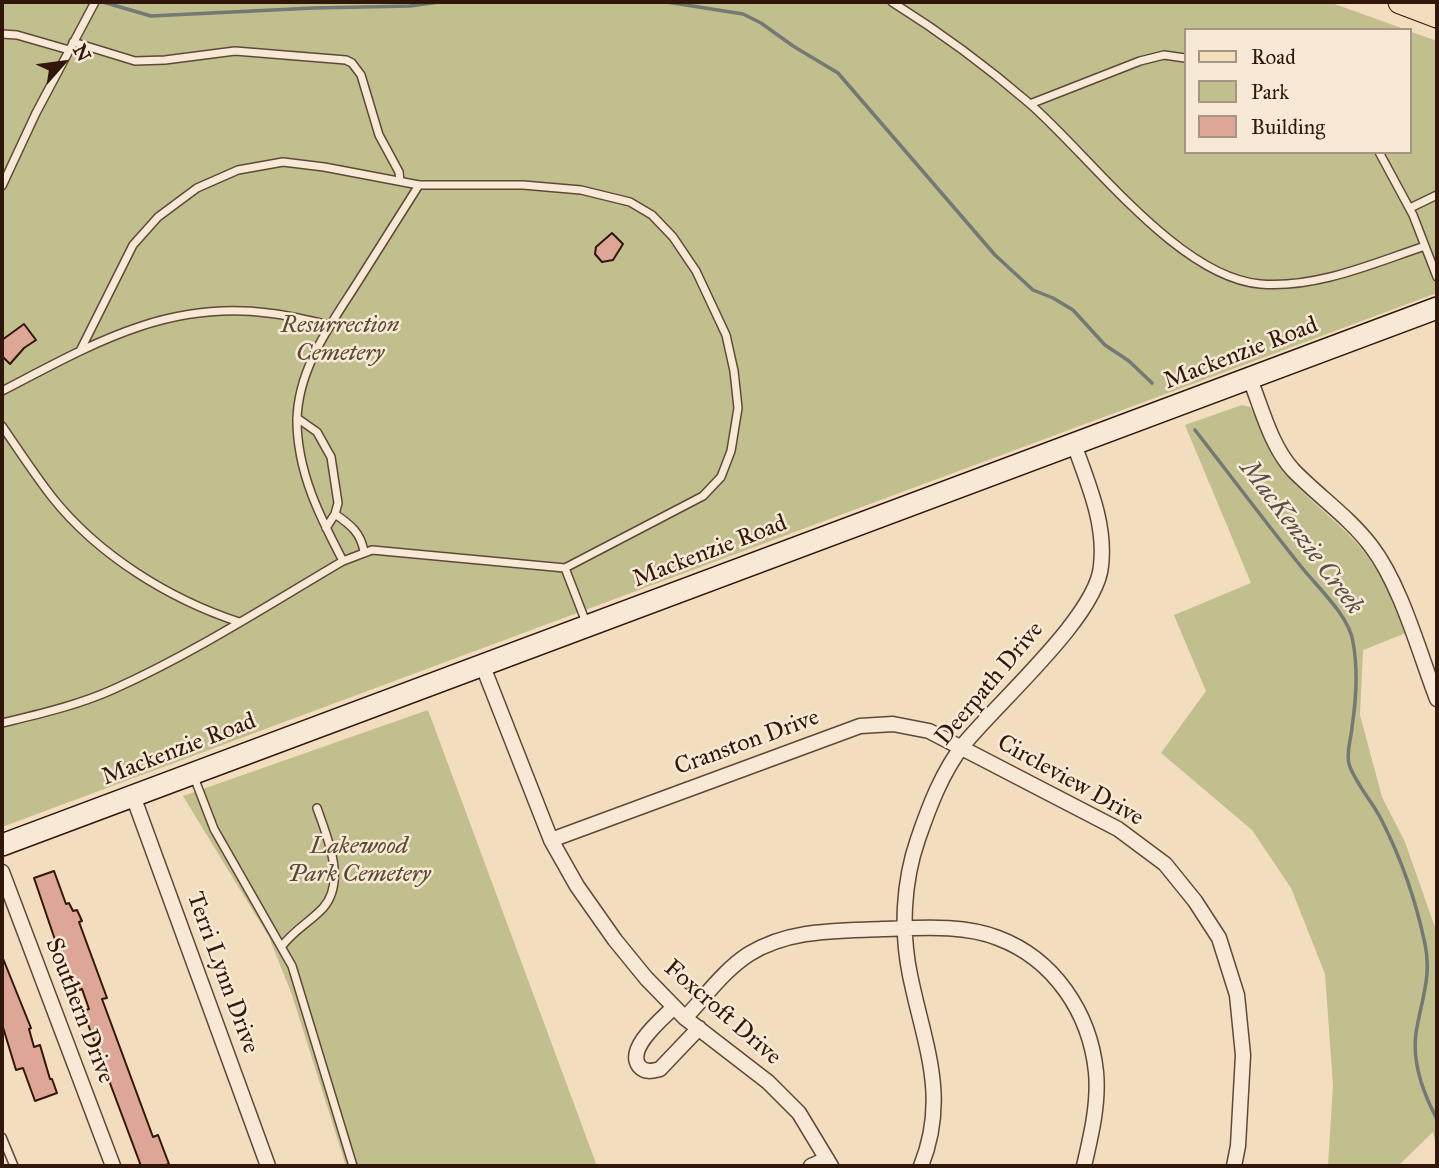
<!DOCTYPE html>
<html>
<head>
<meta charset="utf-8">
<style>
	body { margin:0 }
	#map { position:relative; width:1439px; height:1168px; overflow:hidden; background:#f2ddbe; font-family:"IM FELL Great Primer",serif }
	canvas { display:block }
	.frame { position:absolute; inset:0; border:4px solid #30170a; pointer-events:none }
	.legend { position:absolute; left:1184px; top:28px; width:228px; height:126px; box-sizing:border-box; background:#f7e9d5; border:2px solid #a79584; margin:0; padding:9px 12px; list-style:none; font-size:21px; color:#30170a }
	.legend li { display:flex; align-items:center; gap:14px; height:35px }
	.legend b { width:35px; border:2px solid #a79584 }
	.north { position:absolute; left:28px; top:28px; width:70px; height:70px; -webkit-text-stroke:5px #f7e9d5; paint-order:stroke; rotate:62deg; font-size:19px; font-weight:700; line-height:28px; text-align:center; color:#30170a }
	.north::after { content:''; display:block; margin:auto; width:24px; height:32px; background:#30170a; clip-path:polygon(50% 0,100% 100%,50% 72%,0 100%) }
</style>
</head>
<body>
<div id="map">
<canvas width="1439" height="1168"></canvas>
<div class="frame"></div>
<ul class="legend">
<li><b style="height:9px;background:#f2ddbe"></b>Road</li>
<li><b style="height:19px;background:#c0bf8d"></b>Park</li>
<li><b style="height:19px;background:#dea696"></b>Building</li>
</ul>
<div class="north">N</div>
</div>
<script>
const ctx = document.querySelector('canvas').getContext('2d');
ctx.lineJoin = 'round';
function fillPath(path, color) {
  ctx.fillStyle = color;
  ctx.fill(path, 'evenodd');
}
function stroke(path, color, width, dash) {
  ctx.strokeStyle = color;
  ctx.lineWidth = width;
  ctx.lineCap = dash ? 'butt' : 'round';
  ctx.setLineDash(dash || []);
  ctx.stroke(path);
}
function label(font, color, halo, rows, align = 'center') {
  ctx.font = font + ' "IM FELL Great Primer",serif';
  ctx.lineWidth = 5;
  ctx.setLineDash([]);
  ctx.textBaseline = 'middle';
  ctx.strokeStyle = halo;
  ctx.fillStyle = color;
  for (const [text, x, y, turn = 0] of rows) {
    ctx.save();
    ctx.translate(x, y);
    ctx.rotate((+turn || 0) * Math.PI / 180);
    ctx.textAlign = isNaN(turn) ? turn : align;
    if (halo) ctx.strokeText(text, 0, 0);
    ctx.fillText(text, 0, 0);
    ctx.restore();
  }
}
const green = new Path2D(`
	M2,2H1329L1407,30H1185V152H1409V31L1437,41V293L2,827Z
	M1242,405L1250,407C1261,423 1264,444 1275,460C1298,494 1335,517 1361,548C1382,573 1394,604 1406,633L1363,650L1360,715L1382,797L1405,842L1437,933V1150L1433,1132L1398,1166H1328L1333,1085L1325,974L1291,888L1252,830L1161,753L1206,691L1174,615L1251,583L1185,425Z
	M428,710L597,1166H346L292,995L269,937L183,796Z`);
const stream = new Path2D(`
	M103,2L151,16L313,8L410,6L439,2
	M635,2H637
	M667,2L743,14L761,23L793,46L838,73L995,255L1033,290L1053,298L1073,310L1105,345L1129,361L1152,383
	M1195,430C1230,475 1264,520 1299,564C1316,586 1349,615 1353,642C1358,669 1356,701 1352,727C1351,740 1346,751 1349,764C1355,783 1372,801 1381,819C1401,858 1416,901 1425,944C1432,977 1421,1001 1416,1033C1412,1063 1423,1093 1437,1119`);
const building = new Path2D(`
	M612,233L623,244L613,260L602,262L595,254L596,247Z
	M24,324L36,340L24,348L10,364L2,356V340Z
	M54,871L66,904L69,903L73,911L77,910L82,921L79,922L107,998L102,999L153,1137L158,1135L169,1164L162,1166H141L83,1011L89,1009L82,989L74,992L67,975L34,878Z
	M2,956L31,1028L29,1029L34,1047L40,1045L50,1079H52L57,1093L35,1101L23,1068L16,1070L2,1024Z`);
const service = new Path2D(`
	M892,2C940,32 986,66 1029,103C1090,156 1178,277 1260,284C1316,289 1374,263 1425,246
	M2,34L17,35L69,50
	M73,42L135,61L165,60L235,51L346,60L352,63L361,75L379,135L399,172L400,181
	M1030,104L1140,61L1164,55L1185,58
	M1379,152L1413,215L1437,277
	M2,186L36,113L95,2
	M1410,208L1437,195
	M2,391C89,346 165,300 268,313C289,315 310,321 330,325
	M297,418L317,432L331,457L338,503L335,514L326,528
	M2,426C18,449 34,474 52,497C98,555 169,599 239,622
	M335,514C351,525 361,533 364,552
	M343,561C320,517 297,472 297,420C298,367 332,323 359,280C379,248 399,217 419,185
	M565,568L587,625
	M2,723C39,714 79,705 114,689C194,653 268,605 343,561L372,550L565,568L703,496L721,477L731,451L738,408L734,371L726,335L696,271L673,237L652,215L630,202L581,190L523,185H419L324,167L283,162L238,170L197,188L158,217L133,245L80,351
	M194,777L214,829L292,966L353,1166
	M282,946C294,930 310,922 323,908C347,881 327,837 317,808
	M2,1137L14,1166`);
const minor = new Path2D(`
	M1250,379C1262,409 1271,446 1293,470C1318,496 1349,517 1371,546C1401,585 1419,652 1437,699
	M482,664L551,840L577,886L615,940L646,978L685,1018L768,1082L799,1113L831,1166
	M133,796L268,1166
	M551,840L860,726L893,724L929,731L1118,829L1165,864L1195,901L1219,938L1237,995L1243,1055L1238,1146L1234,1166
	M2,872L113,1166
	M674,1007C662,1019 626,1048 639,1066C645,1073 652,1071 660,1069L699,1028
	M685,1018C705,997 724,970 749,954C790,929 836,931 882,929C919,928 963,924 998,938C1054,959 1090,1013 1096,1072C1099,1103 1091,1136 1084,1166
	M811,1166L827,1159
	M921,1166C949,1096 924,1044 910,975C901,931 903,882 918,839C929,807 942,772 964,744C997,703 1097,616 1101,566C1106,523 1088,484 1074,444`);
const secondary = new Path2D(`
	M2,845L1437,308`);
const primary = new Path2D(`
	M1400,2L1437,16`);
const parkNames = [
	["Resurrection",340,326],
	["Cemetery",340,354],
	["Lakewood",359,847],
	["Park Cemetery",359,875]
];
const streetNames = [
	["Mackenzie Road",1241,354,-21],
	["Mackenzie Road",710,552,-21],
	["Deerpath Drive",990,684,-50],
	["Cranston Drive",747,743,-20],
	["Mackenzie Road",179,750,-21],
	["Circleview Drive",1070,781,29],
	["Terri Lynn Drive",222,973,70],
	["Southern Drive",79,1011,69],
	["Foxcroft Drive",722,1013,41]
];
const waterNames = [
	["MacKenzie Creek",1301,538,53]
];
fillPath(green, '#c0bf8d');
stroke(stream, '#737974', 3.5);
fillPath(building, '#dea696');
stroke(building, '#30170a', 2);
stroke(service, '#604837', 10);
stroke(minor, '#604837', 17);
stroke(secondary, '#30170a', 24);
stroke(primary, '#30170a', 25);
stroke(service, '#f7e9d5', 7);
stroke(minor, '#f7e9d5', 14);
stroke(secondary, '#f7e9d5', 21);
stroke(primary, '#f2ddbe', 23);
label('italic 24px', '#5b4931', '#f7e9d5', parkNames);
label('24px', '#30170a', '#f7e9d5', streetNames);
label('italic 26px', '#575048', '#f7e9d5', waterNames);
</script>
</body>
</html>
